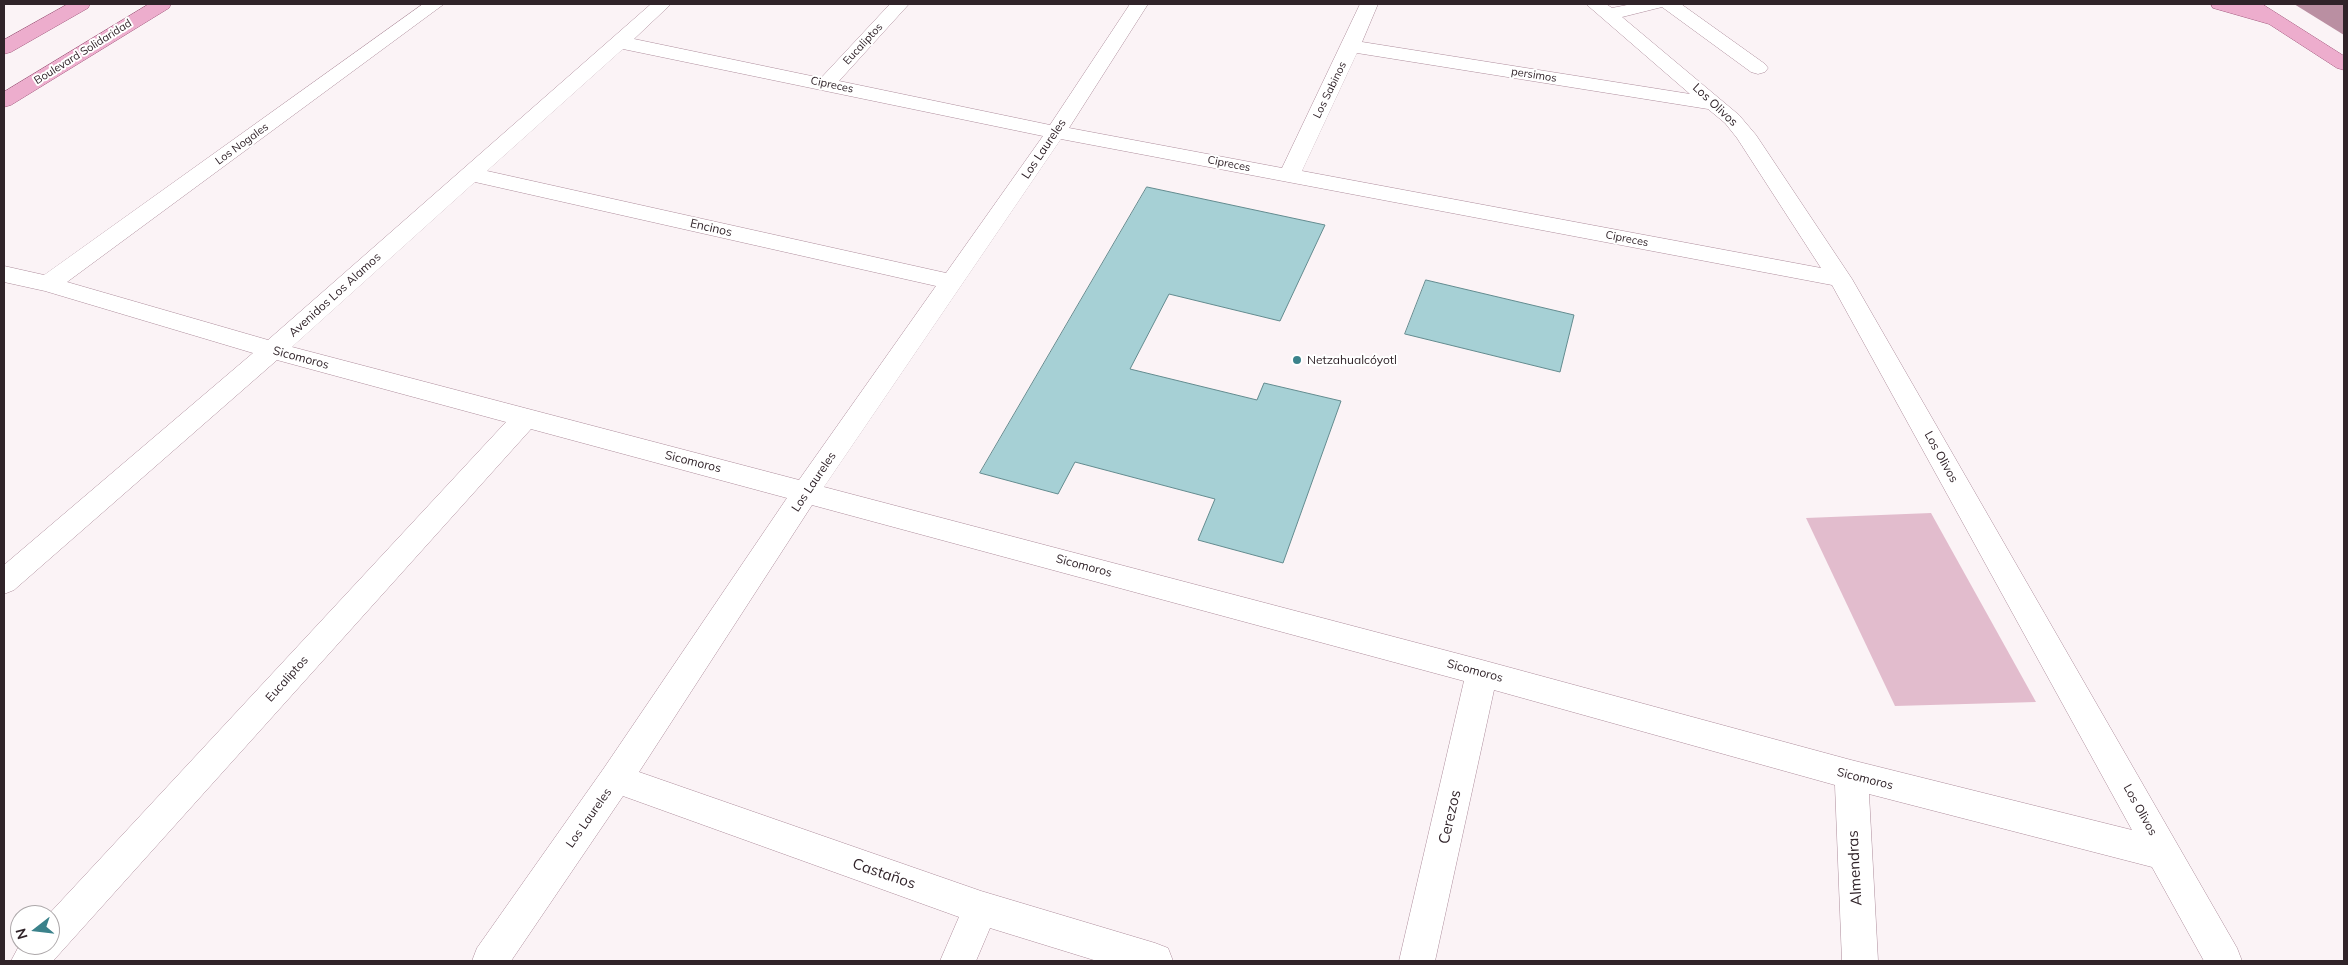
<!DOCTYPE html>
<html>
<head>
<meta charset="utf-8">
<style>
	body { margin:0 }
	#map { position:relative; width:2348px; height:965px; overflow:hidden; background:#fbf3f6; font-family:Mulish,sans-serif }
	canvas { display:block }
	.frame { position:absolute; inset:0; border:5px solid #302329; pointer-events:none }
	.north { position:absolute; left:10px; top:905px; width:50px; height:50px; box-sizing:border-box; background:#fff; border:1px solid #aca7a9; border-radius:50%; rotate:254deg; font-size:14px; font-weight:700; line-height:20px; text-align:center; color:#302329 }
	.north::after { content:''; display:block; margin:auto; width:18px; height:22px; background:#3b828b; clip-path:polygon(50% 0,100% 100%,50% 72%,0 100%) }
</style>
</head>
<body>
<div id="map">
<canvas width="2348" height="965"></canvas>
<div class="frame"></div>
<div class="north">N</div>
</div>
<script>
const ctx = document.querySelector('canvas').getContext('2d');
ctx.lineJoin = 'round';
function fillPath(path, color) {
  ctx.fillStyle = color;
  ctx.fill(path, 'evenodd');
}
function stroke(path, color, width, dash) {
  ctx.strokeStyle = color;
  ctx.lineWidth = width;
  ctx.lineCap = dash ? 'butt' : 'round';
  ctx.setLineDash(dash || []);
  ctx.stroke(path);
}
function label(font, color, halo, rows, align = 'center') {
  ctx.font = font + ' Mulish,sans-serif';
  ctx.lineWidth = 4;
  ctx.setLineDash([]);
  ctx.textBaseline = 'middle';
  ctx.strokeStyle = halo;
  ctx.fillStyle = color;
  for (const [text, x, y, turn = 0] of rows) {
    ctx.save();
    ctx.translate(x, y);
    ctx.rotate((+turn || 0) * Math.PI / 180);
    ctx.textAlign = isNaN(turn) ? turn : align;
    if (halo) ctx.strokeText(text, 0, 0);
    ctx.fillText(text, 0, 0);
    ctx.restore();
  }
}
const green = new Path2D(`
	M1931,513L2036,702L1895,706L1806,518Z`);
const water = new Path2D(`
	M2294,4H2344V35Z`);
const building = new Path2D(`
	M1147,187L1325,225L1280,321L1169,294L1130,369L1257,400L1264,383L1341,401L1283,563L1198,540L1215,499L1075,462L1058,494L980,473Z
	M1426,280L1574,315L1560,372L1405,334Z`);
const minor = new Path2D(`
	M423,4H444L67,282L268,340L651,4H671L634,39L821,78L890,4H909L839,81L1050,125L1130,4H1148L1069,128L1282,168L1360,4H1378L1362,42L1690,94L1586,4H1606L1612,8L1632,4H1681L1765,64L1768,68L1765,72L1758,74L1751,72L1662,7L1622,17L1739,115L1756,135L1852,279L2237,948L2242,961H2204L2152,867L1869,794L1878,961H1842L1835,785L1494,690L1435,961H1399L1464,681L812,505L639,772L981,891L1155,943L1168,948L1173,961H1097L990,928L976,961H940L959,917L623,796L511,961H472L477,948L604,768L787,498L531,429L53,961H11L20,944L50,945V915H48L506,422L277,360L14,590L4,594V565L253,353L45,291L4,282V266L44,275ZM623,49L1043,136L946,273L487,171ZM1357,53L1708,109L1725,123L1737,138L1821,268L1302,171ZM1061,139L1832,285L2132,830L1851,760L1482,660L824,487ZM475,182L936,286L799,480L292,347Z`);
const major = new Path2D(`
	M68,4H90L88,8L11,52L4,54V40Z
	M149,4H171L169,8L11,105L4,107V92Z
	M2211,4H2262L2344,56V70L2337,68L2269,24L2213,8Z`);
const markers = [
	[1297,360,5,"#3b828b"]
];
const farStreetnames = [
	["Eucaliptos",863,44,-47],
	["Boulevard Solidaridad",83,52,-32],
	["persimos",1534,75,9],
	["Cipreces",832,85,12],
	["Los Sabinos",1330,90,-64],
	["Los Nogales",242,144,-36],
	["Cipreces",1229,164,11],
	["Cipreces",1627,239,11]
];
const streetNames = [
	["Los Olivos",1715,105,43],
	["Los Laureles",1044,149,-56],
	["Encinos",711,228,13],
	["Avenidos Los Alamos",335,295,-42],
	["Sicomoros",301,358,15],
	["Los Olivos",1941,457,61],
	["Sicomoros",693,462,14],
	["Los Laureles",814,482,-56],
	["Sicomoros",1084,566,15],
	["Sicomoros",1475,671,15],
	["Eucaliptos",287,679,-48],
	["Sicomoros",1865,779,14],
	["Los Olivos",2140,810,61],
	["Los Laureles",589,818,-55]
];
const poiNames = [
	["Netzahualcóyotl",1307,360]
];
const nearStreetnames = [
	["Cerezos",1450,817,-77],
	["Almendras",1855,868,-93],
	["Castaños",884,874,19]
];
fillPath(green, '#e2bccd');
fillPath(water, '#ba8fa2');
fillPath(building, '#a6d0d5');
stroke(building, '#638b8f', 1);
stroke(minor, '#ae8d9c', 1);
stroke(major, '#a3597e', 1);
fillPath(minor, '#fff');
fillPath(major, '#edadcd');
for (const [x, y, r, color] of markers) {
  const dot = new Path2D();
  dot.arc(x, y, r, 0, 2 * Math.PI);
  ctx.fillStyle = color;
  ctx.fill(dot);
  stroke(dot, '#fff', 2);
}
label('11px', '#302329', '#fff', farStreetnames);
label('12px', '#302329', '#fff', streetNames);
label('12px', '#302329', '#fff', poiNames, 'left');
label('15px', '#302329', '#fff', nearStreetnames);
</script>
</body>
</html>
